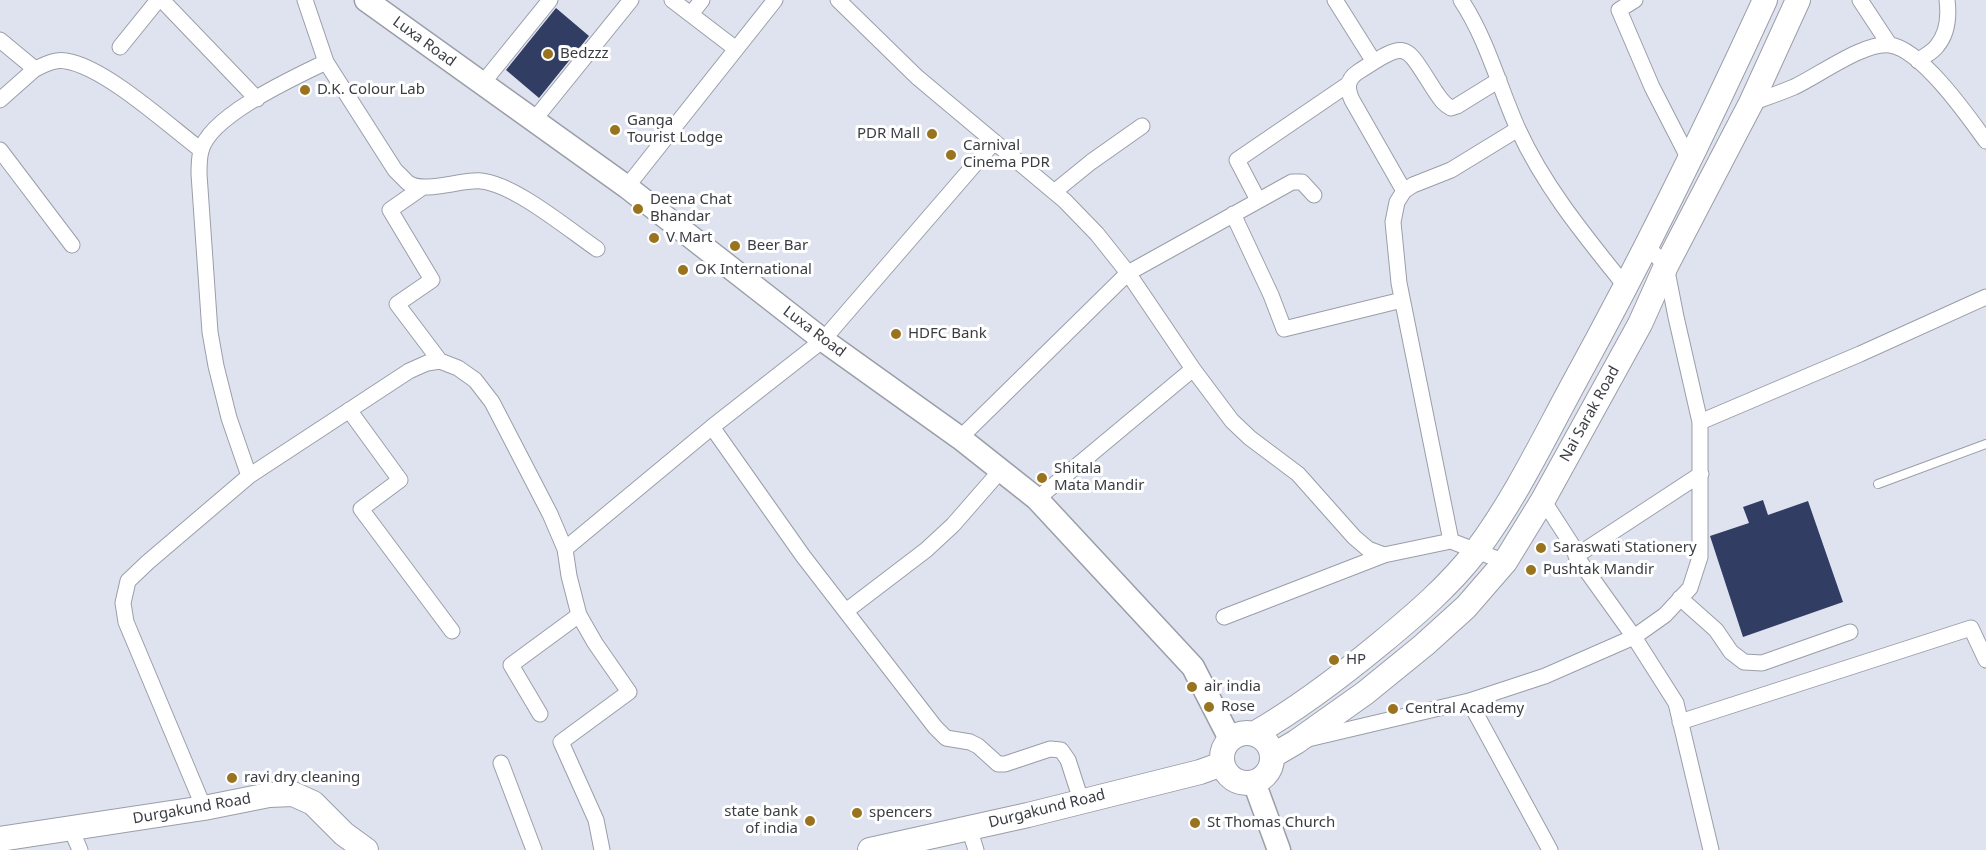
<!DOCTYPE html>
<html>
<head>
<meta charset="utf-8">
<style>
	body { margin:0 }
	canvas { display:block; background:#dfe3ef }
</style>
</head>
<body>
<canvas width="1986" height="850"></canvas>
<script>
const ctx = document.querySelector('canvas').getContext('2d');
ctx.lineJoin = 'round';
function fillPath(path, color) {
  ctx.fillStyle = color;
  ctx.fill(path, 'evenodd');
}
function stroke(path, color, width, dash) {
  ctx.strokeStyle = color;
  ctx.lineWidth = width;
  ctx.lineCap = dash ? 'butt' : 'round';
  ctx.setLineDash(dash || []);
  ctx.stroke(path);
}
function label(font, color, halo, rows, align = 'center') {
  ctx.font = font + ' "Noto Sans",sans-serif';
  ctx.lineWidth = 6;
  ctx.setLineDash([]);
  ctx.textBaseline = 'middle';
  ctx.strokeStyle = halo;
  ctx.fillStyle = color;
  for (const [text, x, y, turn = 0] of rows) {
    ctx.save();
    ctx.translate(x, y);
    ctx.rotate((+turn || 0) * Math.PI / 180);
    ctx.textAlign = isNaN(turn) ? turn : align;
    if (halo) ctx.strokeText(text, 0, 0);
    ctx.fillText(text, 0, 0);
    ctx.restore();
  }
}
const building = new Path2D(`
	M556,8L589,36L539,98L506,70Z
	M1763,500L1768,515L1808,501L1843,602L1743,637L1710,536L1749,523L1743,507Z`);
const lane = new Path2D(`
	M1878,484L1986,444`);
const street = new Path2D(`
	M162,0L257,99
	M672,0L736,49
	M838,0L917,77L1065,201L1097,234L1128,273L1193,369L1232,421L1250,438L1298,474L1354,537L1368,549L1384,555L1451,541L1505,562
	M1335,0L1374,62
	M1461,0C1487,39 1499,87 1518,129C1545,188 1586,237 1626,287
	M1635,0L1619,10L1652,87L1689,159
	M1860,0L1889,44
	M691,14L702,0
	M0,40L35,69C46,64 55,59 66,61C105,67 168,125 201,150
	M120,47L158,0
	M1918,61C1924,56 1933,52 1937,46C1948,33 1949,16 1947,0
	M326,62L395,170C399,174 404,179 408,183C425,194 461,179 481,181C514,184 568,229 597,249
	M482,84L550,0
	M0,100L35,69
	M1751,103C1765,98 1780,93 1794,87C1818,76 1865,41 1890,45C1921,49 1968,116 1986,141
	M534,120L631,0
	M0,150L72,245
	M633,179L775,0
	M423,187L390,210L432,280L397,304L440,361
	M1404,191L1352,100C1347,89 1346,80 1358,72C1409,39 1404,43 1435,91C1440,98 1443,104 1451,108L1457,106L1499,80
	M1054,192L1091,162L1142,126
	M1258,200L1237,160L1347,85
	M1233,214L1271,295L1284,329L1402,300
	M349,410L400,480L361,509L452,631
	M1700,422L1860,354L1986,297
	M712,427L803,556L935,727L946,738L970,742L978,746L998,764H1005L1050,749L1061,750L1068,760L1081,800
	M960,438L1128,273L1292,182H1302L1314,195
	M249,476L409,371L427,363L440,361L458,368L475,380L492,402L550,514L565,549L569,576L579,615L595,643L629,692L561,742L596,820L602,850
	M1037,499L1193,369
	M1543,500L1574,548L1576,556L1634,637L1676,703L1711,850
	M1451,541L1399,283L1393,222L1397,202L1404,191L1413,185L1451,170L1518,129
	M565,549L712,427L823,340L994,142
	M1576,556L1701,474
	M1680,598L1716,630L1731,652L1744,662L1762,663L1850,632
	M846,611L926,550L953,525L1001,470
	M1224,617L1384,555
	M1469,701L1550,850
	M540,714L511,665L579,615
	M1680,722L1971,628L1986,660
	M1308,739L1469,701L1545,676L1634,637L1665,615L1690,588L1700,557V422L1676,317L1666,266L1646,245
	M501,763L534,850
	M204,808L126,622L123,603L128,581L148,562L249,476L229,418L216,366L210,332L199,174C199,167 199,158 201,151C209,116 295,77 326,62L305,0
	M969,828L976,850
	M71,829L80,850`);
const secondary = new Path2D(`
	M366,0L627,187L823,340L960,438L1037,499L1193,667L1230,739
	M1254,782L1279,850`);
const primary = new Path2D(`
	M1222 758a25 25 0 1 1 50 0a25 25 0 1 1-50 0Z
	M1254,734C1299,708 1341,676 1381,643C1415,615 1449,586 1476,551C1515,499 1544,438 1575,381C1643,257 1706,129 1765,0
	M1272,756L1296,742L1365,693L1424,645L1466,607L1505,562L1543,500L1640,324L1666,266L1751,103L1798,0
	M0,839L204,808L269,795L293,794L313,803L344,834L366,850
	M870,850L1028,815L1200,772L1222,764`);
const markers = [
	[548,54,6,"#99731e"],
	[305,90,6,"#99731e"],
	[615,130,6,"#99731e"],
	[932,134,6,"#99731e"],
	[951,155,6,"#99731e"],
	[638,209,6,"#99731e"],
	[654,238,6,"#99731e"],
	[735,246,6,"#99731e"],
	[683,270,6,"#99731e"],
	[896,334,6,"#99731e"],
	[1042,478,6,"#99731e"],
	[1541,548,6,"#99731e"],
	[1531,570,6,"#99731e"],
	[1334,660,6,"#99731e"],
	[1192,687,6,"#99731e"],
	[1209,707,6,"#99731e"],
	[1393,709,6,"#99731e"],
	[232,778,6,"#99731e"],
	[857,813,6,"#99731e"],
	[810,821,6,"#99731e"],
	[1195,823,6,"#99731e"]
];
const streetNames = [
	["Luxa Road",424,42,36],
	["Luxa Road",814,332,37],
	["Nai Sarak Road",1590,414,-61],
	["Durgakund Road",192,809,-10],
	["Durgakund Road",1047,809,-14]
];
const poiNames = [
	["Bedzzz",560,54],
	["D.K. Colour Lab",317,90],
	["Ganga",627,121],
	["Tourist Lodge",627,138],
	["PDR Mall",920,134,"right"],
	["Carnival",963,146],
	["Cinema PDR",963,163],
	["Deena Chat",650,200],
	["Bhandar",650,217],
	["V Mart",666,238],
	["Beer Bar",747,246],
	["OK International",695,270],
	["HDFC Bank",908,334],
	["Shitala",1054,469],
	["Mata Mandir",1054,486],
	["Saraswati Stationery",1553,548],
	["Pushtak Mandir",1543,570],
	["HP",1346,660],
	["air india",1204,687],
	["Rose",1221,707],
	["Central Academy",1405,709],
	["ravi dry cleaning",244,778],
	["state bank",798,812,"right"],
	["of india",798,829,"right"],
	["spencers",869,813],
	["St Thomas Church",1207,823]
];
fillPath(building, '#313d63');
stroke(lane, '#9a9ea9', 10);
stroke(street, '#9a9ea9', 17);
stroke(secondary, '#9a9ea9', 25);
stroke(primary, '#9a9ea9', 26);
stroke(lane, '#fff', 8);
stroke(street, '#fff', 15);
stroke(secondary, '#fff', 22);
stroke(primary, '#fff', 24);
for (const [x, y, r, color] of markers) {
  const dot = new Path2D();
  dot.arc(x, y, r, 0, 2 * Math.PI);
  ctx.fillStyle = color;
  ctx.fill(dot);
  stroke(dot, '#fff', 2);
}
label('15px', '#3b3d42', '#fff', streetNames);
label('15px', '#3b3d42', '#fff', poiNames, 'left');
</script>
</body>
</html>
